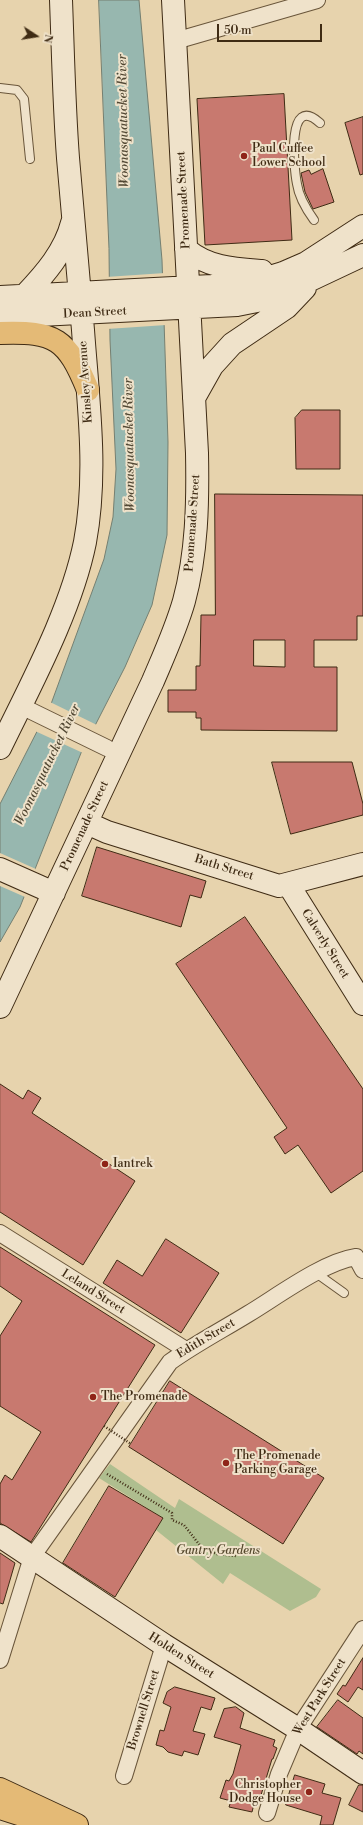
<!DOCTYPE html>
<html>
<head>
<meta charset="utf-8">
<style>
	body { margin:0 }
	#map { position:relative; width:363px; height:1825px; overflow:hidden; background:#e7d3ad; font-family:"Libre Bodoni",serif }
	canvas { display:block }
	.north { position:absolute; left:16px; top:16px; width:40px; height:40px; -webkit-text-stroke:3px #efe2ca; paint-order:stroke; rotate:102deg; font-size:11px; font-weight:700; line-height:16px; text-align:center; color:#3f2b14 }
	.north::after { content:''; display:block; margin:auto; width:14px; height:18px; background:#3f2b14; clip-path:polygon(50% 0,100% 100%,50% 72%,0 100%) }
	.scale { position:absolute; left:217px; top:24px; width:105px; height:18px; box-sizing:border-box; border:2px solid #3f2b14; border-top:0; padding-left:5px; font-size:12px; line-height:14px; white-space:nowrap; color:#3f2b14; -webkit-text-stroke:3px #efe2ca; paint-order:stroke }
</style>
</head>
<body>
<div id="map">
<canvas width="363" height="1825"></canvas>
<div class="north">N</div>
<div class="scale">50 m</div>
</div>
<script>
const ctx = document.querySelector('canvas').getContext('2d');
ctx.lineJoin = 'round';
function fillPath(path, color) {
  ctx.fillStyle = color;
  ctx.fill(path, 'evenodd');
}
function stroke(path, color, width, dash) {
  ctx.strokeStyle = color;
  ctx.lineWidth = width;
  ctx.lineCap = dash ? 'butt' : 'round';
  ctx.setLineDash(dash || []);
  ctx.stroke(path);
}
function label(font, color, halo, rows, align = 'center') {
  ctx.font = font + ' "Libre Bodoni",serif';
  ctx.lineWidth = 4;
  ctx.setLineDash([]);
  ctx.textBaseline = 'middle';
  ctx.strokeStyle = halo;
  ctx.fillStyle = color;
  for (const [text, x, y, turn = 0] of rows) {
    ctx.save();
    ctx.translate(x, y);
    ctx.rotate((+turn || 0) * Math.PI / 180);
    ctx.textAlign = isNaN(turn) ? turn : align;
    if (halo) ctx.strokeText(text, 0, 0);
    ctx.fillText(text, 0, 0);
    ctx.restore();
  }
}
const green = new Path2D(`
	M110,1464L175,1508L179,1499L321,1589L316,1597L290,1611L230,1573L223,1584L156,1530L163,1518L99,1478Z`);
const water = new Path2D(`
	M99,0H139L162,260L168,442L167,535L152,605L125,667L81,753L20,907L0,942V804L51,704L104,559L113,517L116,469L110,340L109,249Z`);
const pier = new Path2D(`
	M165,273L166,325L107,329L106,277Z
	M50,702L97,725L83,753L35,731Z
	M0,853L36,869L25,897L0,886Z`);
const building = new Path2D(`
	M284,94L292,240L205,245L197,99Z
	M363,117V174L360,175L345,123Z
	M323,169L334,202L313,209L305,192L301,173L309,170L311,174Z
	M302,410H340V469H296L295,418Z
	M215,494L363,495V616H357V640H314V667H337V731L201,730V718H196V712H168V690H196V666H200L201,615H215ZM254,640H285V667L254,666Z
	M272,762H352L363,804V815L291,834Z
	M97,847L206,881L201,898L190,895L181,927L82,896Z
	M245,917L363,1089V1171L331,1193L298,1145L285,1154L274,1137L287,1128L176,964Z
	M0,1084L23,1099L28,1090L41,1098L32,1113L135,1181L83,1265L0,1212Z
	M166,1239L219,1273L181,1333L103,1283L117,1260L142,1276Z
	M0,1247L155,1345L31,1542L0,1523V1484L5,1475L12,1480L41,1432L0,1406V1336L22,1301L0,1286Z
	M170,1381L324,1478L283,1544L129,1447Z
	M109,1486L163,1518L115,1597L63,1563Z
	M0,1553L15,1563L3,1604L0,1603Z
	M363,1658V1690L358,1687L348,1702L337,1694L343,1685L345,1686Z
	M175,1687L215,1698L211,1710L201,1707L193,1731L205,1734L198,1755L184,1751L182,1756L168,1752L163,1747L156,1745L160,1730L164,1731L171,1707L163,1703L167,1692Z
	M338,1700L363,1718V1754L359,1751L357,1754L317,1727Z
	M236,1707L244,1713L240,1728L275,1740L273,1746L277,1748L273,1759H272L258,1805L254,1804L252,1812L229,1807L231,1801L220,1798L226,1780L229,1781L233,1774L241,1745L214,1737L224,1709Z
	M295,1775L325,1784L322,1793L341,1798L333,1825H320L322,1816L286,1805Z
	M359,1785H363V1812L349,1805Z`);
const path = new Path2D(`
	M107,1474L172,1513V1520L184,1525L202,1548L217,1554L236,1556L242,1544`);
const lane = new Path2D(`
	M0,88L17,90L24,99L30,159
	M314,220C306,209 299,198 297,184C294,169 286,92 320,123
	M316,1273L344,1293`);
const street = new Path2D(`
	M175,41L317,0
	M25,708L107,748
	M0,1233L186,1350
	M0,1660L32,1557L170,1362C195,1344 222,1330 248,1314C278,1296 323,1262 356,1257L363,1270
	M124,1776L164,1645
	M267,1813L279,1774L298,1729L363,1629`);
const secondary = new Path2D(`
	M186,249C208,268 235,269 262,271
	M25,295C45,274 65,251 72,223
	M0,297L212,286L257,281L283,273L306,263L363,226
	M0,317L237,305L272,298L363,255
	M194,398L212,366L232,344L287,307L305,288
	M0,748C31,684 71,611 85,542C98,472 88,400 83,330C78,273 73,215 68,158C64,105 63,52 61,0
	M87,823L107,832L279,886L363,864
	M0,869L54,893
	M288,884L363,1004
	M0,1007L153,681C164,655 176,629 184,601C197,553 198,503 197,453L173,0
	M0,1536L164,1645L298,1729L363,1773`);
const highway = new Path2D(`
	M0,333C56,331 67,339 88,390
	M0,1789L77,1825
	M0,1808L41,1821`);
const pathBridge = new Path2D(`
	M104,1426L131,1444`);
const markers = [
	[244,156,4,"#8f2418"],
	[105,1164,4,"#8f2418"],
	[93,1397,4,"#8f2418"],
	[226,1463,4,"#8f2418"],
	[309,1792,4,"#8f2418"]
];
const poiNames = [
	["Paul Cuffee",252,149],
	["Lower School",252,163],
	["Iantrek",113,1164],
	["The Promenade",101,1397],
	["The Promenade",234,1456],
	["Parking Garage",234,1470],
	["Christopher",301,1785,"right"],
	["Dodge House",301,1799,"right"]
];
const streetNames = [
	["Promenade Street",184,200,-93],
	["Dean Street",95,313,-3],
	["Kinsley Avenue",86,382,-94],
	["Promenade Street",193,523,-86],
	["Promenade Street",85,826,-65],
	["Bath Street",224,868,17],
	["Calverly Street",325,944,58],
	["Leland Street",93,1292,32],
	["Edith Street",206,1339,-31],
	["Holden Street",181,1656,32],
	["West Park Street",320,1697,-58],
	["Brownell Street",144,1710,-73]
];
const parkNames = [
	["Gantry Gardens",218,1551]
];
const waterNames = [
	["Woonasquatucket River",124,121,-91],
	["Woonasquatucket River",130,445,-91],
	["Woonasquatucket River",48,765,-64]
];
fillPath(green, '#afbe8f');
fillPath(water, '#97b7af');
stroke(water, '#747f71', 1);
fillPath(pier, '#e7d3ad');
fillPath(building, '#c8796f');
stroke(building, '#3f2b14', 1);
stroke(lane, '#69553a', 10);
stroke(street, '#69553a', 18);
stroke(secondary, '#3f2b14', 24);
stroke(highway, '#3f2b14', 24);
stroke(path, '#3f2b14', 2.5, [1, 2]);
stroke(lane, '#efe2ca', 8);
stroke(street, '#efe2ca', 16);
stroke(secondary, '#efe2ca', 22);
stroke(highway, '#e4ba76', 22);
stroke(pathBridge, '#3f2b14', 2.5, [1, 2]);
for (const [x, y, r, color] of markers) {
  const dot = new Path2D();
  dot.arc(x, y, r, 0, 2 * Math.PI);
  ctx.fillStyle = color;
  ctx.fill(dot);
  stroke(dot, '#efe2ca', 1.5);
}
label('12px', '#3f2b14', '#efe2ca', poiNames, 'left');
label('12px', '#3f2b14', '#efe2ca', streetNames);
label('italic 12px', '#55482d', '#efe2ca', parkNames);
label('italic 13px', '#514733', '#efe2ca', waterNames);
</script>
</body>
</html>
